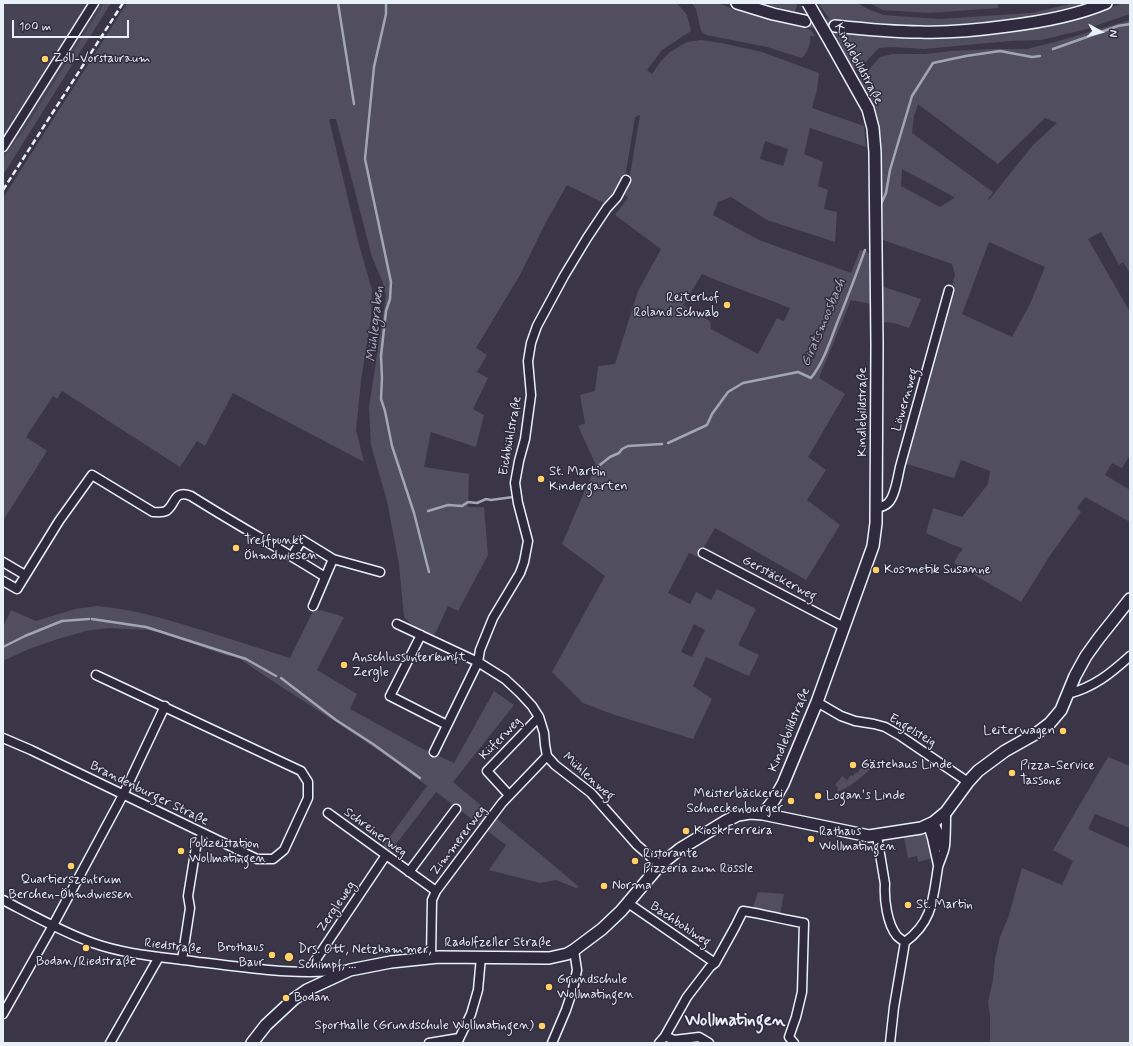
<!DOCTYPE html>
<html>
<head>
<meta charset="utf-8">
<style>
	body { margin:0 }
	#map { position:relative; width:1133px; height:1046px; overflow:hidden; background:#3a3648; font-family:Mynerve,sans-serif }
	canvas { display:block }
	.frame { position:absolute; inset:0; border:4px solid #e8f1f8; pointer-events:none }
	.north { position:absolute; left:1081px; top:12px; width:40px; height:40px; -webkit-text-stroke:3px #2f2a3d; paint-order:stroke; rotate:97deg; font-size:11px; font-weight:700; line-height:16px; text-align:center; color:#e8f1f8 }
	.north::after { content:''; display:block; margin:auto; width:14px; height:18px; background:#e8f1f8; clip-path:polygon(50% 0,100% 100%,50% 72%,0 100%) }
	.scale { position:absolute; left:12px; top:20px; width:117px; height:18px; box-sizing:border-box; border:2px solid #e8f1f8; border-top:0; padding-left:5px; font-size:12px; line-height:14px; white-space:nowrap; color:#e8f1f8; -webkit-text-stroke:3px #2f2a3d; paint-order:stroke }
</style>
</head>
<body>
<div id="map">
<canvas width="1133" height="1046"></canvas>
<div class="frame"></div>
<div class="north">N</div>
<div class="scale">100 m</div>
</div>
<script>
const ctx = document.querySelector('canvas').getContext('2d');
ctx.lineJoin = 'round';
function fillPath(path, color) {
  ctx.fillStyle = color;
  ctx.fill(path, 'evenodd');
}
function stroke(path, color, width, dash) {
  ctx.strokeStyle = color;
  ctx.lineWidth = width;
  ctx.lineCap = dash ? 'butt' : 'round';
  ctx.setLineDash(dash || []);
  ctx.stroke(path);
}
function label(font, color, halo, rows, align = 'center') {
  ctx.font = font + ' Mynerve,sans-serif';
  ctx.lineWidth = 3;
  ctx.setLineDash([]);
  ctx.textBaseline = 'middle';
  ctx.strokeStyle = halo;
  ctx.fillStyle = color;
  for (const [text, x, y, turn = 0] of rows) {
    ctx.save();
    ctx.translate(x, y);
    ctx.rotate((+turn || 0) * Math.PI / 180);
    ctx.textAlign = isNaN(turn) ? turn : align;
    if (halo) ctx.strokeText(text, 0, 0);
    ctx.fillText(text, 0, 0);
    ctx.restore();
  }
}
const built = new Path2D(`
	M3,3H104L24,130L3,157Z`);
const green = new Path2D(`
	M104,3H111L3,175V157L24,130Z
	M127,3H677L687,15L691,31L662,50L647,70L652,74L661,61L670,52L687,42L701,40L721,43L762,52L819,73L817,90L812,108L864,126L866,147L810,128L804,154L823,162L818,186L828,190L824,209L837,212L835,242L767,220L731,197L718,202L713,215L759,240L851,273L860,250L867,252L870,254V304L851,300L819,378L845,394L808,457L826,470L807,500L840,525L806,580L715,528L698,557L689,553L668,593L690,604L696,592L711,600L717,589L756,609L738,645L759,655L749,676L706,657L693,686L712,699L693,739L615,715L583,703L552,672L605,576L562,544L596,465L578,426L585,423L580,395L595,391L598,366L615,364L638,291L661,249L615,215L628,198L622,191L629,181L640,115L635,117L626,172L623,181L618,186L606,204L567,185L546,222L520,275L476,348L487,355L477,372L488,378L473,409L484,415L476,447L431,432L424,467L469,474L468,507H484L488,555L458,611L448,606L434,636L433,635L432,637L417,631L404,617L399,564L387,501L371,445L369,407L386,296L383,283L372,257L336,119H329L358,241L372,290L371,318L361,381L356,430L364,462L233,393L205,446L197,441L180,467L62,391L57,399L53,396L26,437L47,451L3,521V198ZM765,141L788,149L783,166L760,159ZM702,274C731,287 761,296 790,308L784,321L777,318L758,354L711,329L710,321L696,314L683,305ZM694,624L705,630L692,657L681,652Z
	M692,3H718L736,10L811,30L815,36H810C812,43 807,53 802,58L767,47L706,35L701,31L696,9Z
	M761,3H796L797,5L795,12Z
	M818,3H857L870,10L884,15L939,19L1031,13L1074,3H1094L1068,12L989,25L926,29L850,23L830,20Z
	M869,3H998V8L929,13L883,10Z
	M1123,3H1130V14L1083,30L1041,40L1010,41L924,49L893,47L879,48L861,67L853,69L834,32L900,37H953L982,34L1078,18L1102,11Z
	M1130,20V273L1123,262L1119,265L1101,232L1088,239L1130,312V455L1122,468L1112,463L1105,475L1130,490V522L1085,497L1077,508L1081,512L1049,557L1021,602L954,563L959,553L962,551V548L953,545L926,533L933,508L962,517L988,484L990,471L961,460L954,478L903,463L955,275L952,264L883,240L880,138L874,106L860,80L880,57L893,54H926L950,51L995,49H1027L1055,42ZM918,104L998,164L1045,118L1057,123L1033,145L989,200L988,199L993,192L912,133L914,116ZM902,169L954,197V198L940,207L901,186ZM989,242L1045,267L1030,304L1012,337L962,314Z
	M881,286L921,299L909,328L894,323L882,322Z
	M97,606C134,609 169,620 205,631C233,640 262,649 290,658L313,611L321,610L344,617L317,670L357,694L350,709L423,749L454,763L494,691L514,705L453,782C495,818 538,851 579,887L576,888L556,880L540,883L489,870L506,845L436,792L390,852L383,846L427,786C373,744 313,708 256,670L239,658L225,655L161,633L149,630L108,628L86,631L58,639L29,649L3,661V627L11,610L36,621L75,609Z
	M1108,757L1130,766V828L1095,814L1088,829L1130,848V1043H990V1016L988,1002L993,980L995,959L1000,937L1008,918L1022,868L1062,885L1073,861L1053,850Z
	M865,764L872,768C863,775 847,791 837,791L838,787L835,785L842,776L847,780L851,775L853,776L856,772L857,773Z
	M923,834L928,836L932,858L918,862L917,856L908,858L904,838Z
	M758,892L784,894L780,914L752,910Z`);
const stream = new Path2D(`
	M338,3L354,104
	M386,3V14L374,67L365,159L391,282L390,299L386,311L381,356L382,378L381,399L385,411L392,446L414,513L429,572
	M1053,49L1118,26L1130,24
	M882,202L886,193L890,170L912,96L933,63L966,56L1000,51L1032,57L1040,56
	M668,443L707,425L712,414L728,392L743,383L798,372L811,378C823,363 830,342 837,323C847,299 856,275 865,250
	M596,468L610,457L619,453L622,449L628,446L662,444
	M428,511L448,505L462,506L468,502L477,503L486,499L491,500L513,497
	M92,619L146,627L246,659L276,676
	M3,647L25,636L62,621L89,619
	M281,678L336,720L373,744L420,778`);
const majorTunnel = new Path2D(`
	M805,21L835,26`);
const minor = new Path2D(`
	M3,147L94,3
	M877,508C881,507 885,506 888,503C895,497 898,476 900,467L949,290
	M703,553L844,627
	M292,556L302,540L333,559
	M3,562L25,575
	M3,581L17,589L59,521L92,475L153,512C157,512 162,513 166,511C176,505 173,489 191,496C235,524 281,549 325,577
	M313,606L333,559L380,572
	M397,624L478,662L505,679L520,693L532,706L539,717L544,733L545,745L547,756L555,765L591,793L637,845L660,865
	M421,635L390,696L447,725
	M1068,694C1094,687 1110,674 1130,656
	M817,702L841,716L855,721L874,724L885,727L899,735L968,782
	M3,738L31,750L257,859H273L284,850L308,798V782L301,771L96,675
	M434,752L478,662L480,650L493,618L520,573L524,562L528,541L518,503L515,483L519,461L525,439L531,395L528,361L531,343L537,326L564,276L587,238L607,208L617,197L626,180
	M509,795L487,771L539,717
	M328,813L436,891
	M934,822L939,834L941,847
	M928,825L932,838L938,865
	M877,836L885,884C884,899 887,924 897,936C899,938 902,940 905,942
	M409,872L456,809
	M3,900C32,915 62,932 93,943C127,955 163,957 198,962C246,967 295,976 344,970
	M628,903L715,963
	M905,942C933,922 933,898 938,867C940,860 944,853 945,846C946,835 946,823 946,812
	M431,958L432,900L436,891L502,803L547,756
	M182,960L190,908L188,896L196,847L203,833
	M309,972L313,964L386,855
	M3,1014L51,929L123,795L165,706
	M665,1036L687,997L710,967L715,963L735,927L743,911C764,914 784,920 804,923L802,992L796,1017L789,1037L794,1043
	M110,1043L159,957
	M429,1043L459,1038
	M457,1043L471,1014L478,990L481,957
	M552,1043L566,1010L573,989L577,970L574,950
	M659,1043L665,1036L674,1040L699,1037L709,1043
	M890,1043L894,1007L905,942`);
const major = new Path2D(`
	M737,3L773,14L805,21
	M835,26C863,29 892,32 920,32C950,33 979,30 1008,26C1041,22 1075,16 1106,3
	M763,814L774,800L783,784L817,702L873,546L876,523L877,345L875,152L873,128L868,109L831,43
	M252,1043L266,1025L294,999L307,990L350,970L391,962L439,957L549,958L567,954L574,950L602,929L621,911L660,865L680,849L726,821L738,815L750,813L763,814L869,836L921,828L934,822L946,812L968,782L978,771L1005,751L1037,733L1050,723L1061,710L1075,676L1086,656L1099,638L1130,599`);
const rail = new Path2D(`
	M3,190L123,3`);
const majorBridge = new Path2D(`
	M808,3L831,43`);
const markers = [
	[45,59,4,"#ffd166"],
	[727,305,4,"#ffd166"],
	[541,479,4,"#ffd166"],
	[236,548,4,"#ffd166"],
	[876,570,4,"#ffd166"],
	[344,665,4,"#ffd166"],
	[1063,731,4,"#ffd166"],
	[853,765,4,"#ffd166"],
	[1012,773,4,"#ffd166"],
	[818,796,4,"#ffd166"],
	[791,801,4,"#ffd166"],
	[686,831,4,"#ffd166"],
	[811,839,4,"#ffd166"],
	[181,851,4,"#ffd166"],
	[635,861,4,"#ffd166"],
	[71,866,4,"#ffd166"],
	[604,886,4,"#ffd166"],
	[908,905,4,"#ffd166"],
	[86,948,4,"#ffd166"],
	[272,955,4,"#ffd166"],
	[289,957,5,"#ffd166"],
	[549,987,4,"#ffd166"],
	[286,998,4,"#ffd166"],
	[542,1026,4,"#ffd166"]
];
const poiNames = [
	["Zoll-Vorstauraum",53,59],
	["Reiterhof",719,298,"right"],
	["Roland Schwab",719,313,"right"],
	["St. Martin",549,472],
	["Kindergarten",549,487],
	["Treffpunkt",244,541],
	["Öhmdwiesen",244,556],
	["Kosmetik Susanne",884,570],
	["Anschlussunterkunft",352,658],
	["Zergle",352,673],
	["Leiterwagen",1055,731,"right"],
	["Gästehaus Linde",861,765],
	["Pizza-Service",1020,766],
	["Tassone",1020,781],
	["Meisterbäckerei",783,794,"right"],
	["Schneckenburger",783,809,"right"],
	["Logan's Linde",826,796],
	["Kiosk Ferreira",694,831],
	["Rathaus",819,832],
	["Wollmatingen",819,847],
	["Polizeistation",189,844],
	["Wollmatingen",189,859],
	["Ristorante",643,854],
	["Pizzeria zum Rössle",643,869],
	["Quartierszentrum",71,880,"center"],
	["Berchen-Öhmdwiesen",71,895,"center"],
	["Norma",612,886],
	["St. Martin",916,905],
	["Brothaus",264,948,"right"],
	["Baur",264,963,"right"],
	["Drs. Ott, Netzhammer,",298,950],
	["Schimpf, ...",298,965],
	["Bodan/Riedstraße",86,962,"center"],
	["Grundschule",557,980],
	["Wollmatingen",557,995],
	["Bodan",294,998],
	["Sporthalle (Grundschule Wollmatingen)",534,1026,"right"]
];
const streetNames = [
	["Kindlebildstraße",858,64,62],
	["Löwernweg",906,400,-74],
	["Kindlebildstraße",863,412,-90],
	["Eichbühlstraße",511,436,-80],
	["Gerstäckerweg",779,579,28],
	["Kindlebildstraße",790,730,-68],
	["Engelsteig",912,731,31],
	["Küferweg",501,739,-46],
	["Mühlenweg",588,777,42],
	["Brandenburger Straße",149,794,26],
	["Schreinerweg",375,833,36],
	["Zimmererweg",459,841,-53],
	["Zergleweg",337,907,-56],
	["Bachbohlweg",680,925,34],
	["Radolfzeller Straße",498,943],
	["Riedstraße",173,947,7]
];
const waterNames = [
	["Giratsmoosbach",824,323,-67],
	["Mühlegraben",376,324,-84]
];
const districtNames = [
	["Wollmatingen",735,1021]
];
fillPath(built, '#464354');
fillPath(green, '#504e5f');
stroke(stream, '#a2a6b1', 2.5);
stroke(majorTunnel, '#545262', 11, [11, 5.5]);
stroke(minor, '#e8f1f8', 11);
stroke(major, '#e8f1f8', 14);
stroke(minor, '#2f2a3d', 8);
stroke(major, '#2f2a3d', 11);
stroke(rail, '#e8f1f8', 2.5, [6, 3]);
stroke(majorBridge, '#e8f1f8', 14, []);
stroke(majorBridge, '#2f2a3d', 11);
for (const [x, y, r, color] of markers) {
  const dot = new Path2D();
  dot.arc(x, y, r, 0, 2 * Math.PI);
  ctx.fillStyle = color;
  ctx.fill(dot);
  stroke(dot, '#2f2a3d', 1.5);
}
label('13px', '#e8f1f8', '#2f2a3d', poiNames, 'left');
label('13px', '#e8f1f8', '#2f2a3d', streetNames);
label('italic 14px', '#aeb2bd', '#2f2a3d', waterNames);
label('bold 17px', '#e8f1f8', '#2f2a3d', districtNames);
</script>
</body>
</html>
